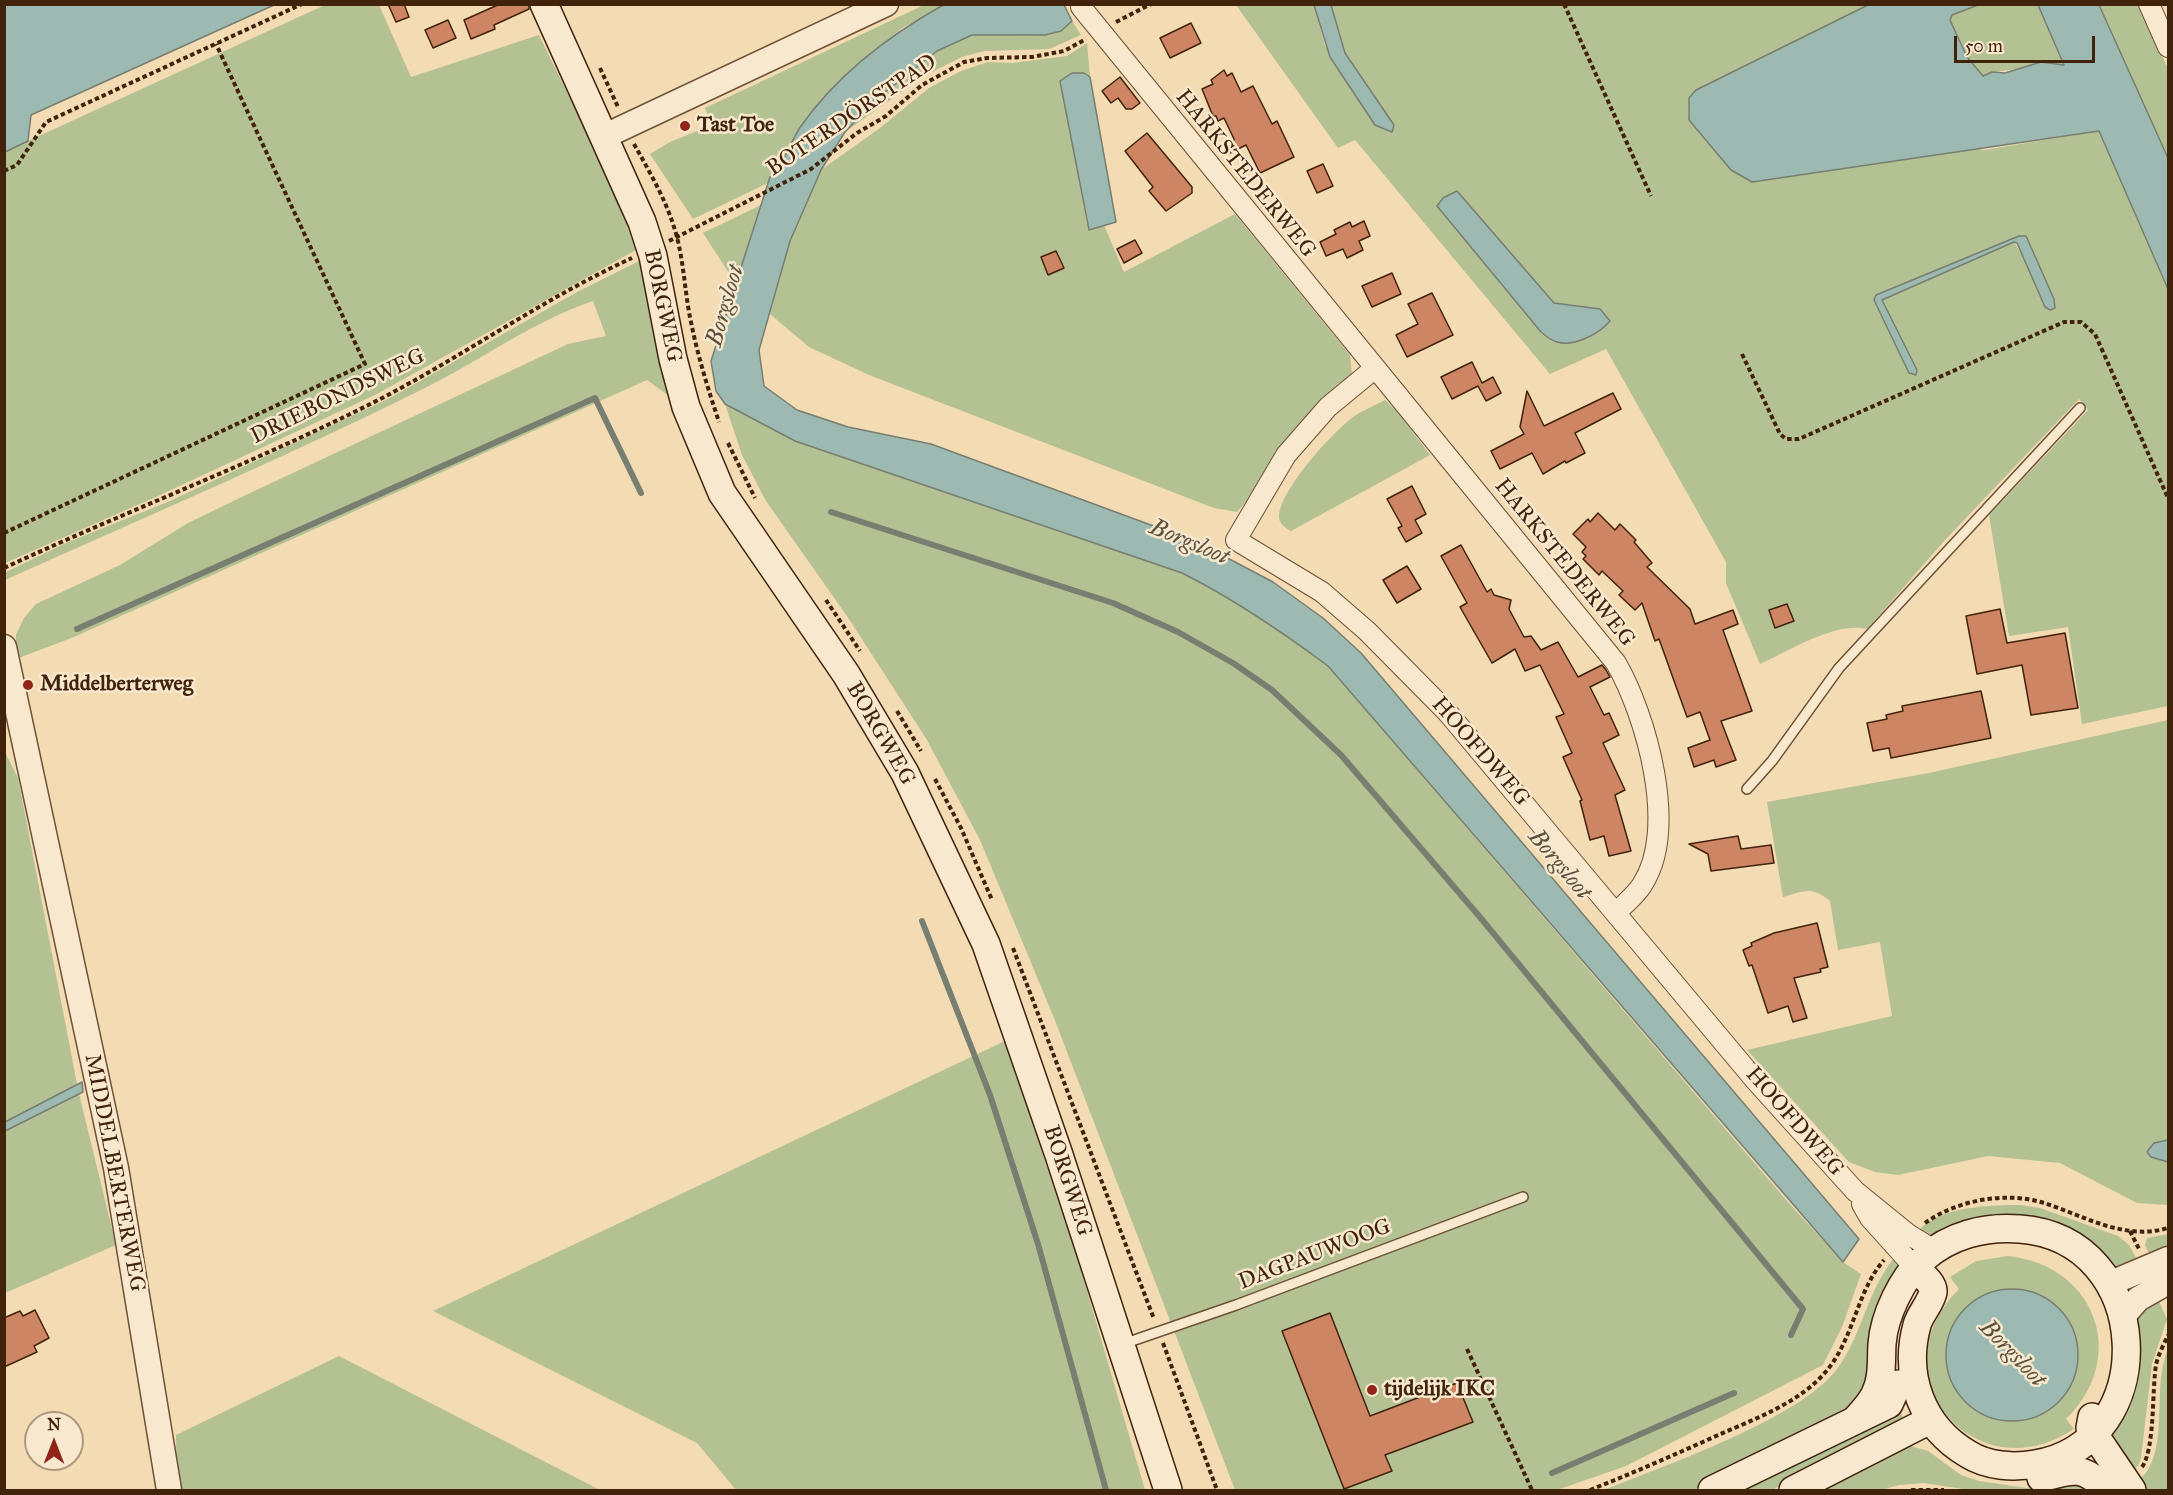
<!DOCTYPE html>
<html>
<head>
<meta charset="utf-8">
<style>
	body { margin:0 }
	#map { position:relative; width:2173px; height:1495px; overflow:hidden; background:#f3dbb4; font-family:"IM FELL Great Primer",serif }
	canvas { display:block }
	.frame { position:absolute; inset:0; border:6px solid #41230c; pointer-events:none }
	.north { position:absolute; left:24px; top:1411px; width:60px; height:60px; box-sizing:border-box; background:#f7e8ce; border:2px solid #ae9980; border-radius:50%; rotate:0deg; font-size:16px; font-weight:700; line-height:24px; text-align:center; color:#41230c }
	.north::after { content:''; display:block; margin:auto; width:21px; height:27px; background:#8f2418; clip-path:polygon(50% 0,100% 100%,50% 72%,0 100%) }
	.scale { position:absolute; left:1954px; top:36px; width:141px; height:27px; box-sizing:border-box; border:3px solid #41230c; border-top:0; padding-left:8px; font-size:18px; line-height:21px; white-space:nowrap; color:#41230c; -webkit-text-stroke:4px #f7e8ce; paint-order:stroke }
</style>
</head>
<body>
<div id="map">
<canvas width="2173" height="1495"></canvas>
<div class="frame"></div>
<div class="north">N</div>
<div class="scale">50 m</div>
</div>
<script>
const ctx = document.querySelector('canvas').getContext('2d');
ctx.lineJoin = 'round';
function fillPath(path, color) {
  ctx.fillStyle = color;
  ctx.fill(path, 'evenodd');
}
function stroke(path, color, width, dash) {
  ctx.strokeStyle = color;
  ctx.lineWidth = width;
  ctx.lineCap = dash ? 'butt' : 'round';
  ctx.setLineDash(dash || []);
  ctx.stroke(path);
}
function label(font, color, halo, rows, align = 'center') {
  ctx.font = font + ' "IM FELL Great Primer",serif';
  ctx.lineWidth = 5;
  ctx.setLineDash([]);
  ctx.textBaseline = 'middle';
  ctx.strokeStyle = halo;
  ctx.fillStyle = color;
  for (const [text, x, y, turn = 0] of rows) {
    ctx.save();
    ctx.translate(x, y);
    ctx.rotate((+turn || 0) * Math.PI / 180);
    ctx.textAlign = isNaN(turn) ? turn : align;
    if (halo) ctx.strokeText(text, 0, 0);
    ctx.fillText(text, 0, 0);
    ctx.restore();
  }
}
const green = new Path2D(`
	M325,5H379L411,77L539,35L613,187L636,250L375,395L158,496L5,563L4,152Z
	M924,5H945L902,28L840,82L802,126L768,183L693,219L650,154L670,142L712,125L705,108Z
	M1236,5H1314L1325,46L1392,132L1394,125L1345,53L1331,5H1868L1696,90L1689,98L1688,114L1984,150L2099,131L2168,289V706L2082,724L2068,627L2009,636L1989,515L2088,410L2079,399L1946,539L1867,629C1837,621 1788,651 1760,664L1726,583V562L1606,349L1550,374L1355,140L1338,148ZM1443,198L1554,303L1572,307H1593L1609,321C1595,338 1575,340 1555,342L1541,332L1437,206ZM2019,236H2026L2054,299L2055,308L2014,242L1881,300L1876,295Z
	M1978,5H2038L2064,65C2045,67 1996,69 1982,76L1967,57L1950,20L1952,15Z
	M2099,5H2139L2168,69V158Z
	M1072,21L1081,35L1049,49L984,51L962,57L924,76L845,132C872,103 935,41 974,35C1008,31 1044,45 1072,21Z
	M1087,43L1090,77L1084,73L1063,96L1087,225L1089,230L1104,225L1124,272L1235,214L1350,355L1352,375L1237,512L1214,508L869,375L809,347L770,314L790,241L821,170L880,128L929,88L961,71L988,62L1012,63L1067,56Z
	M761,205L736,284L703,233Z
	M639,261L669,396L647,380L74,637L16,659V635L24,618L36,604L120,565L188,523L248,494L568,344L606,336L593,301C533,321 480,361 423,389C286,457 145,517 5,580L4,573L66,543L170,501L390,398L579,291Z
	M1385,400L1398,412L1430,455L1291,531C1286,528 1280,525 1279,518C1278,491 1335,429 1356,415C1366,409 1376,405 1385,400Z
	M725,404L795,441L1182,573C1234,599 1281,631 1328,666L1787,1201L1843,1262L1861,1274L1842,1327L1823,1365L1626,1466L1557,1490H1235L1054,1018L980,840L927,740L849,619L766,501L742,455Z
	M2168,720V1140L2154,1143L2147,1152L2151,1157L2168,1162V1205L2137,1203L2060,1163L1988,1156L1898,1175L1875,1172L1849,1162L1747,1050L1892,1016L1880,942L1838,950L1830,901C1811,886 1805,891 1783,897L1767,802L1929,773Z
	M4,750L18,778L77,1084L73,1088L5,1122Z
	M1005,1041L1078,1260L1145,1490H736L697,1443L433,1311Z
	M79,1094L116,1245L5,1293V1131Z
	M2021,1205L2040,1208L2118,1236L2129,1245L2141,1267L2124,1268L2107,1264L2084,1245L1934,1237L1919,1230C1942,1206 1991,1205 2021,1205Z
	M2168,1234V1251L2151,1257L2145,1245L2147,1238Z
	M1896,1256L1900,1266L1872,1377L1850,1409L1693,1490H1604C1664,1466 1801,1418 1837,1369C1863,1334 1867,1289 1896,1256Z
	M2008,1256C2095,1265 2130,1357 2066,1419L2074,1429C1975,1495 1873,1374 1959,1289L1950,1277L1976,1261ZM2079,1355L2073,1384L1965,1402L1950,1379Z
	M2156,1295L2167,1319L2152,1364L2141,1458L2138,1466L2131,1473L2110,1435L2136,1316Z
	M2168,1349V1490H2139L2136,1483C2173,1455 2150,1390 2168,1349Z
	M339,1356L600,1490H177L176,1435Z
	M1898,1407L1904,1420L1772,1490H1726Z
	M1907,1445L1928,1451L1961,1475L1979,1481L2027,1488L2066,1479L2100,1490H1970L1924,1483L1899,1485L1881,1490H1813Z`);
const water = new Path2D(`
	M945,4L1064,5L1072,21L1061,31L1045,35H972L937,51L874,101L845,132L821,170L790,241L759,350L764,386L797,410L848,427L931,444L1197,542L1273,582L1323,618L1361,653L1859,1239L1843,1262L1328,666C1281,631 1234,599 1182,573L795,441L725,404L716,391L711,361L770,177C785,163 790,142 801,126C837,75 891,34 945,4Z
	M4,5L5,4L274,5L31,115L28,141L5,152Z
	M1314,5H1331L1345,53L1394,125L1392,132L1375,125L1330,57Z
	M1868,5H1978L1952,15L1950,20L1967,57L1983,76L1992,72L2005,73L2041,62L2064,65L2038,5H2099L2168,158V289L2099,131L1752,182L1731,170L1689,120V98L1696,90Z
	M1072,73H1084L1090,77L1116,222L1089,230L1060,81Z
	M1457,191L1554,303L1600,309L1610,321C1599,334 1574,347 1557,342C1551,341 1545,335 1541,332L1437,206L1443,198Z
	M2019,236H2026L2054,299L2055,308L2050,310L2045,307L2017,243L2014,242L1882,300L1917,370L1916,375L1909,373L1874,300L1876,295Z
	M82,1082L83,1092L5,1131V1122Z
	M2168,1140V1162L2151,1157L2147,1152L2154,1143Z
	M1946 1355a66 66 0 1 1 132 0a66 66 0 1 1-132 0Z`);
const stream = new Path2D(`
	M831,512L1113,603L1178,632L1233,663L1272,690L1341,755L1479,916L1803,1309L1791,1335
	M77,629L595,398L641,493
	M922,921L990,1095L1038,1244L1106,1490
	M1552,1473L1734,1393`);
const building = new Path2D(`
	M388,4H404L409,17L396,22Z
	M500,4H529V9L494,25L495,29L471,39L464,20Z
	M448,20L456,38L433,48L425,30Z
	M1191,23L1201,43L1170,58L1160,38Z
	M1224,70L1227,76L1232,73L1241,92L1253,86L1272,124L1277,121L1294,157L1260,173L1246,145L1230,153L1234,139L1224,118L1218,121L1216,116H1213L1202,89L1213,84L1211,80Z
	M1120,77L1140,103L1132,109H1126L1118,98L1111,103L1102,91Z
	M1147,133L1192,187V193L1166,211L1149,191L1153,187L1125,151Z
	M1323,164L1333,186L1317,193L1307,171Z
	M1364,221L1370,236L1359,241L1363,250L1347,258L1343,249L1326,256L1320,242L1336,234L1334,230L1350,222L1352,227Z
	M1135,240L1142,253L1124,263L1117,249Z
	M1056,251L1064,268L1048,275L1041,257Z
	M1392,273L1401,294L1372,307L1362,286Z
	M1432,293L1453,335L1407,357L1396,335L1418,324L1408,304Z
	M1472,362L1482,383L1493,377L1501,393L1486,401L1478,386L1452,399L1441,377Z
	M1527,391L1544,426L1613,393L1621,409L1575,433L1585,453L1566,463L1565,461L1543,474L1532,453L1500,469L1491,451L1524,434L1520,427Z
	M1412,486L1426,514L1415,520L1422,533L1406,542L1398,528L1402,526L1387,499Z
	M1598,513L1615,530L1620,524L1636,540L1634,542L1652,563L1647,567L1690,609L1695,624L1733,610L1738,624L1723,630L1752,711L1721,721L1736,760L1716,767L1714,760L1694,767L1688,748L1710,740L1700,712L1687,717L1659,639L1655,641L1642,603L1635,610L1619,595L1623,591L1602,571L1599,575L1583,559L1586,556L1582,552L1586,547L1573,534L1588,519L1590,522Z
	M1461,545L1487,592L1491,589L1494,595L1511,600L1509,609L1524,637L1531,636L1541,650L1558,642L1578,677L1602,665L1606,670L1610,677L1590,687L1604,715L1609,713L1619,735L1603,743L1625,790L1615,795L1631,851L1609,856L1604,836L1590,840L1580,801L1582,800L1563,757L1572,753L1556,717L1564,714L1540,665L1525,671L1515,649L1492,663L1460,607L1467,603L1441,556Z
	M1407,566L1421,589L1397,603L1383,580Z
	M1787,604L1794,621L1775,628L1769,610Z
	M2000,609L2007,643L2065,633L2078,708L2031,715L2022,665L1977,674L1966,616Z
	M1981,691L1991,738L1891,758L1889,748L1873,751L1867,723L1887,719L1886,715L1903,711L1902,706Z
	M1738,836L1741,849L1771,845L1774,863L1711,871L1708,854L1689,844Z
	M1817,923L1828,967L1820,969L1821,972L1794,978L1807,1018L1793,1022L1788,1006L1768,1013L1752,965L1749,966L1743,950L1752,946L1751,943L1774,933Z
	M35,1310L49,1338L34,1346L37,1352L4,1367V1318L20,1311L23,1316Z
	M1330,1313L1370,1416L1457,1383L1473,1422L1385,1455L1392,1471L1344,1489L1282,1331Z`);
const path = new Path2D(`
	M1564,4L1651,196
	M1116,22L1151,4
	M600,68L618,107
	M634,144C649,171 665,198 674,227C683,255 684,283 689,312C696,350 707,386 719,422
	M4,171L17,165L46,122L302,4
	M669,241L811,169L857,133L886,116L922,85L964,62L987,58L1032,57L1064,51L1086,39
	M1742,354L1780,434L1786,439H1799L2064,322H2081L2095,334L2168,498
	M728,443L755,498
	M4,533L365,364L216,44
	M4,568C131,509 262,460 386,396C469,352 547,297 632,258
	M826,600L860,651
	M897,711L921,751
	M935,779L961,828L992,900
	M1013,948L1154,1319
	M1925,1223C1957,1200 2006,1191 2044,1203C2085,1216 2124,1241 2168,1228
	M2130,1231L2139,1249
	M1163,1343L1217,1490
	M1467,1349L1532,1490
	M2142,1467C2155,1449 2152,1389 2156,1365C2158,1355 2164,1344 2168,1335
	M1590,1490C1633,1473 1674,1455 1716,1436C1754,1419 1801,1403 1828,1369C1854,1337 1857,1291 1884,1260
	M1911,1490H1944`);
const service = new Path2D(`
	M1747,789L1772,761L1839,668L2080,408
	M1123,1344L1236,1305L1523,1197`);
const minor = new Path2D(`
	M2149,4L2168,47
	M1081,7L1616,663C1646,715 1679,829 1642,885C1636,895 1625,903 1617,912
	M1374,369L1328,407L1286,455L1236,540L1322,592L1367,631L1448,713L1755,1080L1855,1191L1908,1234L1934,1250
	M1862,1204L1870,1218L1914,1267`);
const tertiary = new Path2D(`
	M603,137L886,4
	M4,647L116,1168L169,1490
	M2111,1283L2168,1259
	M2124,1315L2138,1299L2168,1282`);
const secondary = new Path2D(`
	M544,4L642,222L653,256L673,359L686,407L722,493L846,674L905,773L986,944L1059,1155L1168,1490
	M2092,1417L2090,1428L2132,1490
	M1856,1419C1863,1411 1871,1403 1875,1394C1883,1378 1881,1360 1882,1344C1884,1316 1902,1278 1923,1259C1950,1235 1985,1226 2020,1229C2155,1239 2163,1443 2035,1464C2013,1468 1987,1466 1968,1454C1922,1427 1903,1376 1917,1325C1920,1314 1931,1303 1933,1292C1934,1283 1920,1273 1914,1267
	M2041,1478C2072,1470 2083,1464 2106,1490
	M1712,1490L1889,1404L1898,1384
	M1793,1490L1930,1420`);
const markers = [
	[685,126,6,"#8f2418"],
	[28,685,6,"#8f2418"],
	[1372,1390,6,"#8f2418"]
];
const streetNames = [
	["BOTERDÖRSTPAD",852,116,-34],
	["HARKSTEDERWEG",1245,174,51],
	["BORGWEG",662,306,78],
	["DRIEBONDSWEG",338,397,-26],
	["HARKSTEDERWEG",1564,563,51],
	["BORGWEG",880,734,60],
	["HOOFDWEG",1480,752,49],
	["HOOFDWEG",1794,1122,49],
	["MIDDELBERTERWEG",114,1173,79],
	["BORGWEG",1067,1181,72],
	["DAGPAUWOOG",1315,1255,-21]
];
const poiNames = [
	["Tast Toe",697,126],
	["Middelberterweg",40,685],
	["tijdelijk IKC",1384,1390]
];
const waterNames = [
	["Borgsloot",726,306,-74],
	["Borgsloot",1189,543,23],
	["Borgsloot",1559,865,50],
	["Borgsloot",2012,1354,46]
];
fillPath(green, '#b4c192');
fillPath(water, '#9cbab2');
stroke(water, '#787e70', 1.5);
stroke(stream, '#787e70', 6);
fillPath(building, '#ce8564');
stroke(building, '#41230c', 1.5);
stroke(service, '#6e5136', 12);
stroke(minor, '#6e5136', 22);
stroke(tertiary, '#6e5136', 27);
stroke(secondary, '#41230c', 30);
stroke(path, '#41230c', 4, [4.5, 3]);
stroke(service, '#f7e8ce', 9);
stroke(minor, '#f7e8ce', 20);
stroke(tertiary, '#f7e8ce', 24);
stroke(secondary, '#f7e8ce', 27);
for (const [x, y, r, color] of markers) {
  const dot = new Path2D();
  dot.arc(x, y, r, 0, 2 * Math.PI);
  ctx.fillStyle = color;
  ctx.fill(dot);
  stroke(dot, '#f7e8ce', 2);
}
label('22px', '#41230c', '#f7e8ce', streetNames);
label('bold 22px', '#41230c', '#f7e8ce', poiNames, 'left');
label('italic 24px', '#5c503e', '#f7e8ce', waterNames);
</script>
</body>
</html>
